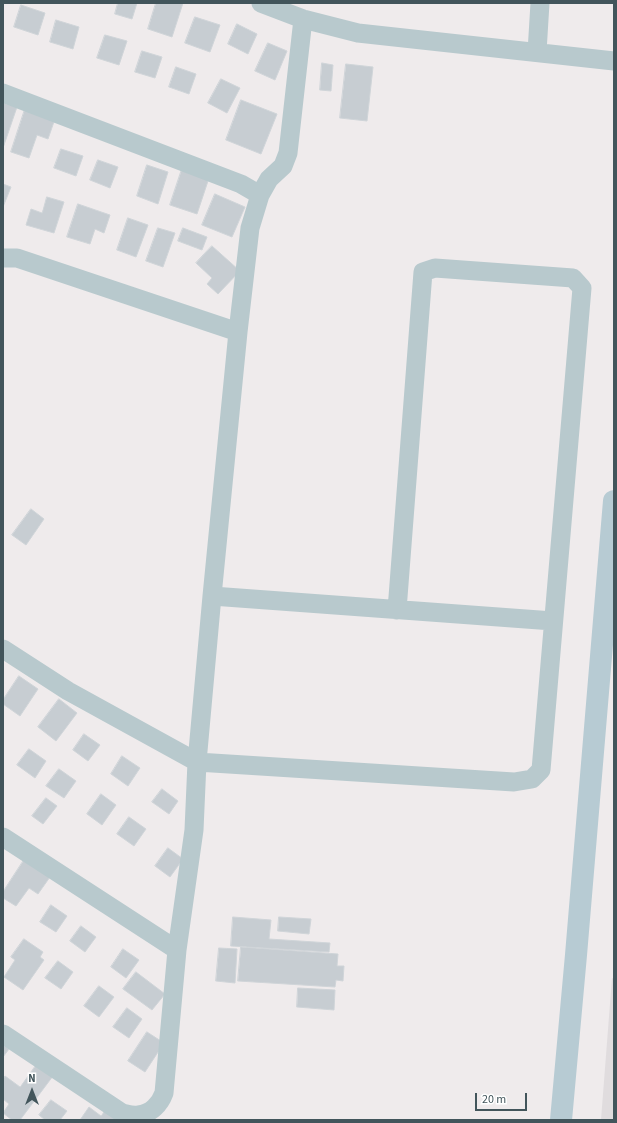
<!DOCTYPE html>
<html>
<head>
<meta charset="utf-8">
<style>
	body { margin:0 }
	#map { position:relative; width:617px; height:1123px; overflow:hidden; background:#efebec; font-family:"Source Sans 3",sans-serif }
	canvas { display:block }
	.frame { position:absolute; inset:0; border:4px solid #42555b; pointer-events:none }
	.north { position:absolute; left:12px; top:1071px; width:40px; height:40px; -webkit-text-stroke:3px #fff; paint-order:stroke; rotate:0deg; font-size:11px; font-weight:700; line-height:16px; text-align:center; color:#42555b }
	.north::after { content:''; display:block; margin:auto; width:14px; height:18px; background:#42555b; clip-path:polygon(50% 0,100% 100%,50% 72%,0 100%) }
	.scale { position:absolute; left:475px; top:1093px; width:52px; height:18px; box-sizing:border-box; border:2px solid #42555b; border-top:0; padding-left:5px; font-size:12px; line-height:14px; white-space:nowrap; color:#42555b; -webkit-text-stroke:3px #fff; paint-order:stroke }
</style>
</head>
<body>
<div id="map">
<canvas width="617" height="1123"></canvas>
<div class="frame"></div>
<div class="north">N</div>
<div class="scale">20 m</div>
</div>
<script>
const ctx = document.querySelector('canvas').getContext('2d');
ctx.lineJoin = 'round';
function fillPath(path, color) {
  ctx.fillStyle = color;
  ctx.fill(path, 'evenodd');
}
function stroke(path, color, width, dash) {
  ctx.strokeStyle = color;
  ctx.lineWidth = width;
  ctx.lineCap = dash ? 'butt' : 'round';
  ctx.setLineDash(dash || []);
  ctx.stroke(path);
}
const education = new Path2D(`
	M612,978L614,979V1120H601Z`);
const building = new Path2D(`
	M118,3H137L132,19L115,14Z
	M156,3H183L172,37L148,29Z
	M21,5L45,13L38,35L14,27Z
	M195,17L220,25L210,52L185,43Z
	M56,20L79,27L73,49L50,42Z
	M237,24L257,34L248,54L228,44Z
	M105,35L127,41L119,65L97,58Z
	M268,43L287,51L275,80L255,71Z
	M142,51L162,57L155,78L135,72Z
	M322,63L333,65L331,91L320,90Z
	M346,64L373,67L367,121L340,118Z
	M176,67L196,74L189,94L169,87Z
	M221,79L240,88L227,113L208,103Z
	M241,100L277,114L261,154L226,140Z
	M3,103L17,107L3,148Z
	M26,106L56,116L48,139L37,135L29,158L11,152Z
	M61,149L83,156L76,176L54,168Z
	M98,160L118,167L110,188L90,180Z
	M147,165L168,172L158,204L137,196Z
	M183,166L210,175L197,214L170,205Z
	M3,184L11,187L3,207Z
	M215,194L245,207L232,237L202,225Z
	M47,197L64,202L54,233L26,225L31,209L42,213Z
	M78,204L110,215L104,233L95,229L90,244L67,237Z
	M128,218L148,225L136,257L117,250Z
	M158,228L175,233L163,267L146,261Z
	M183,228L207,237L202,250L178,241Z
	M212,246L240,271L218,294L207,284L212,278L196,263Z
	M31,509L44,519L26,545L12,535Z
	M19,676L38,689L20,716L3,704V700Z
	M59,699L77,713L56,741L38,727Z
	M84,734L100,745L88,761L73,750Z
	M29,749L46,761L35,778L17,765Z
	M122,756L140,768L128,786L111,774Z
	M59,769L76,781L64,798L46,786Z
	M162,789L178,801L169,814L152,802Z
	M101,794L116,805L102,825L87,814Z
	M46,798L57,806L43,824L32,816Z
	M129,817L146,829L134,846L117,834Z
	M168,848L183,859L170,877L155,866Z
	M24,860L50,877L38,894L29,888L16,906L3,898V892Z
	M51,905L67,916L56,932L40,922Z
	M233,917L271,920L269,939L330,943L329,952L231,946Z
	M279,917L311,919L309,934L278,931Z
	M81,926L96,937L85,952L70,941Z
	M24,939L43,952L40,957L44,960L23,990L4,977L15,960L11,957Z
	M241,947L338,954L337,966H344L343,981L336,980L335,987L238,981Z
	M219,948L237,949L235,983L216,981Z
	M123,949L139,960L126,978L111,967Z
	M58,961L73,972L61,989L45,978Z
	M136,972L165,994L152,1010L123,989Z
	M99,986L114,997L99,1017L84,1006Z
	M298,988L335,990L334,1010L297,1007Z
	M127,1008L142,1019L129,1038L113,1027Z
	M147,1032L164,1043L145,1072L128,1061Z
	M3,1045L9,1049L3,1057Z
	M37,1064L53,1076L20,1120H12L3,1113L9,1104L3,1099V1079L5,1076L20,1087Z
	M51,1100L67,1111L60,1120H45L39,1115Z
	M109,1105L117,1120H80L89,1107L101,1116Z`);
const street = new Path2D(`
	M261,3L303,19L358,33L614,61
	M537,52L540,3
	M3,93L241,184L260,195
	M3,258H17L238,332
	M212,596L553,621
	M3,649L68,691L197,762L514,782L532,779L541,770L582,288L573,278L435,268L423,272L397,610
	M3,837L177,950
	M3,1034L122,1113C127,1114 133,1116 138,1115C151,1114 160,1104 164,1093L177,950L194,830L197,762L212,596L238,332L250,228L260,195L269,179L283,166L288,153L303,19`);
const secondary = new Path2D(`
	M561,1120L576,955L614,501`);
fillPath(education, '#e0dcde');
fillPath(building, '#c7cdd2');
stroke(building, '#cfd4d8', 1);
stroke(street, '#b8c9cd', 19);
stroke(secondary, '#b7cbd3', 22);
</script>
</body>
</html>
